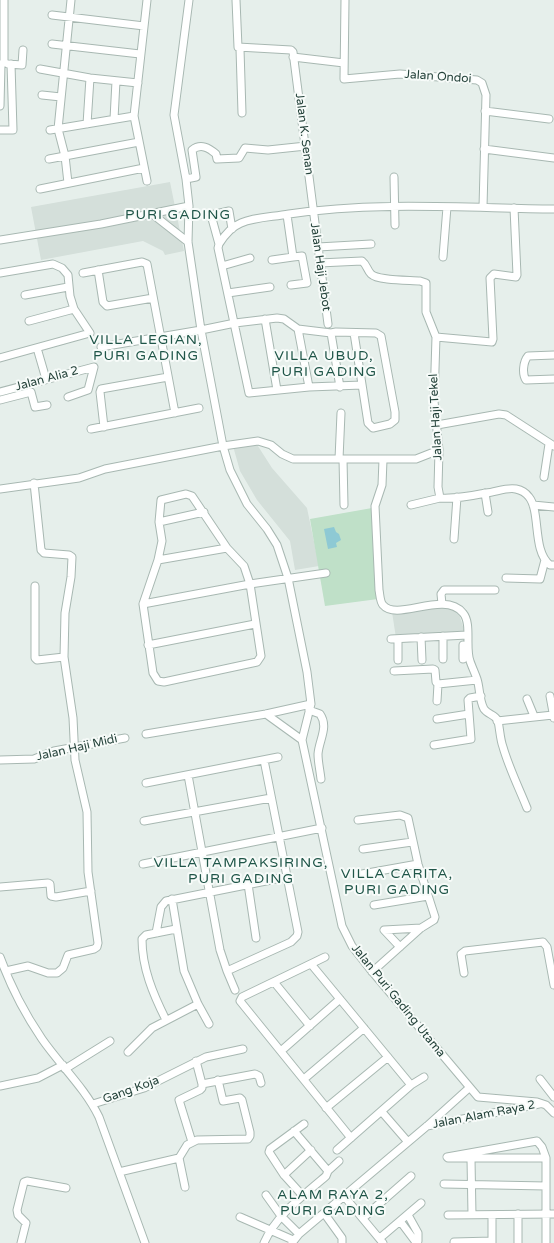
<!DOCTYPE html>
<html>
<head>
<meta charset="utf-8">
<style>
	body { margin:0 }
	canvas { display:block; background:#e6efeb }
</style>
</head>
<body>
<canvas width="554" height="1243"></canvas>
<script>
const ctx = document.querySelector('canvas').getContext('2d');
ctx.lineJoin = 'round';
function fillPath(path, color) {
  ctx.fillStyle = color;
  ctx.fill(path, 'evenodd');
}
function stroke(path, color, width, dash) {
  ctx.strokeStyle = color;
  ctx.lineWidth = width;
  ctx.lineCap = dash ? 'butt' : 'round';
  ctx.setLineDash(dash || []);
  ctx.stroke(path);
}
function label(font, color, halo, rows, align = 'center') {
  ctx.font = font + ' "Varela Round",sans-serif';
  ctx.lineWidth = 4;
  ctx.setLineDash([]);
  ctx.textBaseline = 'middle';
  ctx.strokeStyle = halo;
  ctx.fillStyle = color;
  for (const [text, x, y, turn = 0] of rows) {
    ctx.save();
    ctx.translate(x, y);
    ctx.rotate((+turn || 0) * Math.PI / 180);
    ctx.textAlign = isNaN(turn) ? turn : align;
    if (halo) ctx.strokeText(text, 0, 0);
    ctx.fillText(text, 0, 0);
    ctx.restore();
  }
}
const built = new Path2D(`
	M170,182L184,251L165,255L163,251L143,241L41,260L31,207Z
	M256,443L272,468L307,508L319,566L295,570L290,541L257,500L240,471L233,446Z
	M448,605L459,614L465,633L396,638L392,612Z`);
const green = new Path2D(`
	M372,508L378,599L325,606L310,519Z`);
const water = new Path2D(`
	M334,527L336,532L339,534L341,540L336,543L337,547L328,549L324,529Z`);
const minor = new Path2D(`
	M189,0L174,115L186,179L189,206L188,242L201,330L223,446L230,470L247,504L267,529L277,545L288,578L307,672L311,704L302,740L342,926L352,946L370,969L478,1097L537,1102L546,1105L554,1113
	M236,0L238,47L291,50L293,52L328,324
	M345,0L344,79L400,74L477,80L482,83L486,95L483,207
	M52,15L144,26
	M52,44L140,54
	M240,49L242,113
	M293,57L344,63
	M4,63V0
	M8,64L22,65L23,50
	M40,69L90,78L138,83
	M42,95L61,97
	M0,106L1,64
	M485,111L549,119
	M114,119L116,81
	M87,124L90,78
	M0,130H13L11,64
	M50,130L134,116
	M484,149L554,158
	M49,159L139,142
	M394,177L395,225
	M186,179L196,177L192,150C201,143 209,148 216,154L217,159L239,158L245,148L268,150L306,146
	M147,181L134,116L147,0
	M68,183L65,156L58,129L71,0
	M40,189L144,168
	M151,213L188,242
	M287,215L293,257L302,256L307,283L291,285
	M232,229L229,211L211,215L219,244L218,248L249,393L309,387L362,385
	M0,240L101,224L189,206
	M219,244C224,236 231,227 241,223C255,217 273,217 289,214C376,201 466,208 554,209
	M318,247L371,244
	M443,257L447,207
	M272,260L293,257
	M319,263L362,261C367,265 367,270 371,274C378,281 410,280 420,281L426,283V312L436,337L434,401L439,450L438,487L440,498C455,499 471,496 486,493C496,492 507,487 516,489C521,490 526,493 529,497C541,512 532,551 550,565H554
	M222,266L250,258
	M98,270L103,302L107,306L153,298
	M0,273L53,264L62,268L68,275L70,296L74,309L90,333L0,358
	M83,273L142,262L147,264L175,413
	M228,293L270,287
	M25,295L68,287
	M265,319L277,390
	M29,321L74,309
	M298,329L309,387
	M331,333L336,332L376,333L381,336L395,412V420L390,424L373,428L368,423L354,333
	M436,337L492,342L493,339L490,278L494,274L516,277L517,275L514,208
	M101,347L201,330L235,323L277,318L284,319L298,329L331,333L340,387
	M37,348L46,379
	M554,355L528,356C523,362 522,374 526,380L554,379
	M0,392L94,367L88,390L68,397
	M0,400L31,392L35,407L47,405
	M437,425L499,414L506,415L554,446
	M104,427L100,392L101,389L168,377
	M91,429L199,408
	M339,459L341,413
	M343,459L344,505
	M383,460L382,485L375,506L379,590C380,595 380,602 383,605C397,622 444,590 463,613C472,623 465,648 470,661C472,667 475,673 477,679C480,688 479,700 484,709C488,715 495,714 498,721C500,730 500,739 503,747C509,768 519,788 527,808
	M544,477L549,444
	M0,489L79,478L105,469L223,446L258,441L271,445L282,454L293,459H416L439,450
	M485,493L488,512
	M186,494L192,496L227,548L244,566L250,584L261,656L257,662L164,682L158,681L153,673L143,604L158,560L162,541L159,522L161,500Z
	M411,505L440,498
	M533,505L554,507
	M159,522L204,512
	M454,539L457,497
	M158,560L227,548
	M506,578L540,579L545,560
	M35,586V658L37,660L64,657
	M143,604L250,584L326,573
	M442,604L441,594L444,590H495
	M443,636V659
	M421,637L422,660
	M391,639L467,635
	M148,645L255,624
	M463,645V659
	M398,660V639
	M394,671L433,669L435,670L436,682L438,684
	M550,696L554,718
	M527,699L534,716
	M437,701L438,684L477,680
	M309,710L320,714C329,727 319,740 318,754C318,762 320,770 321,779
	M266,714L302,740
	M437,719L469,714
	M497,721L553,715
	M146,734L266,714L311,704
	M434,745L471,739L468,700L470,698L481,696
	M0,760L34,759L54,751L125,738
	M188,775L220,950L227,971L291,942L297,936L298,932L264,760
	M146,783L278,757
	M358,820L400,815L408,818L418,864L435,917L434,920L421,928L372,972
	M144,821L271,798
	M363,849L412,842
	M143,864L322,828
	M362,874L418,864
	M248,884L256,938
	M0,887L48,883L50,884L51,896L56,897L91,891
	M172,899L184,971L198,1004L209,1024
	M374,905L428,896
	M156,933L161,907L166,901L286,877
	M400,947L384,930L421,928
	M0,957C10,985 25,1014 42,1039C60,1065 85,1088 99,1117L145,1243
	M325,957L242,997L240,1001L351,1138
	M311,964L411,1085
	M6,971L28,966L48,973H57L63,968L68,955L94,949L97,947L98,943L88,872L87,812L75,760L73,718L64,657L65,613L71,577L72,557L69,555L44,553L41,550L34,483
	M227,971L235,990
	M464,973L461,954L465,951L543,942L547,947L554,985
	M274,982L310,1026
	M166,1020C153,994 142,968 142,939L146,935L176,929
	M281,1051L340,999
	M128,1052L152,1028L198,1004
	M196,1061L202,1084L255,1074L259,1076L261,1083
	M65,1069L110,1041
	M304,1079L364,1028
	M540,1079L554,1097
	M0,1086L38,1078L63,1065
	M93,1104L144,1088L206,1057L243,1049
	M326,1108L388,1057
	M382,1112L408,1142
	M427,1126L539,1104
	M294,1131L328,1171L339,1161
	M192,1142L179,1100L200,1090L202,1088V1084
	M337,1150L411,1085L424,1077
	M179,1158L185,1187
	M546,1158H448L447,1157L537,1141L542,1147L546,1158V1243
	M471,1159L472,1215
	M119,1172L179,1158L187,1145L197,1140L248,1139L250,1136V1132L242,1100L240,1098L223,1101L218,1080
	M284,1175L311,1150
	M444,1184L546,1186
	M266,1195L281,1216L299,1234
	M303,1196L284,1175L269,1152L270,1149L304,1124
	M344,1196L383,1243
	M324,1213L342,1238V1243
	M518,1214V1243
	M448,1215L554,1214
	M492,1215V1243
	M240,1217L293,1240
	M363,1218L411,1176
	M400,1221L415,1241H418V1233L408,1215
	M380,1238L421,1203
	M454,1242L492,1241
	M21,1243L26,1223L18,1215L17,1210L24,1182L27,1181L66,1188
	M264,1243C276,1215 303,1196 326,1176L328,1171
	M292,1243L299,1234L427,1126L469,1088`);
const streetNames = [
	["Jalan Ondoi",438,77,4],
	["Jalan K. Senan",304,134,83],
	["Jalan Haji Jebot",320,267,82],
	["Jalan Alia 2",47,379,-15],
	["Jalan Haji Tekel",436,417,-93],
	["Jalan Haji Midi",77,748,-13],
	["Jalan Puri Gading Utama",398,1001,51],
	["Gang Koja",131,1090,-20],
	["Jalan Alam Raya 2",484,1115,-11]
];
const neighbourhoodNames = [
	["PURI GADING",178,215],
	["VILLA LEGIAN,",146,340],
	["PURI GADING",146,356],
	["VILLA UBUD,",324,356],
	["PURI GADING",324,372],
	["VILLA TAMPAKSIRING,",241,863],
	["PURI GADING",241,879],
	["VILLA CARITA,",397,874],
	["PURI GADING",397,890],
	["ALAM RAYA 2,",333,1195],
	["PURI GADING",333,1211]
];
fillPath(built, '#d4dfda');
fillPath(green, '#bfe0c8');
fillPath(water, '#8ec9d4');
stroke(minor, '#a8b8b2', 9);
stroke(minor, '#fff', 7);
label('12px', '#24423a', '#f7fbf9', streetNames);
ctx.letterSpacing = '1px';
label('14px', '#1f5548', '#f7fbf9', neighbourhoodNames);
ctx.letterSpacing = '0px';
</script>
</body>
</html>
